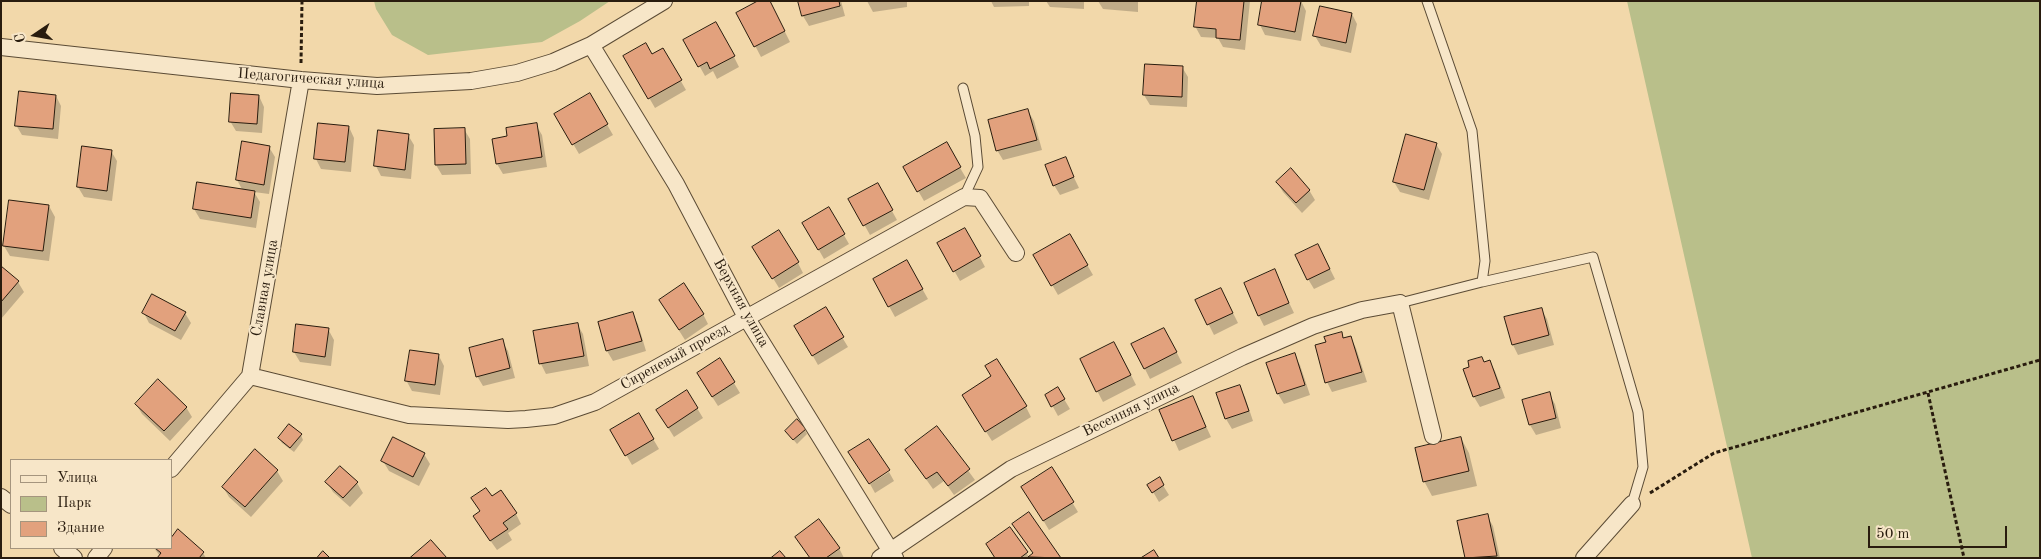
<!DOCTYPE html>
<html>
<head>
<meta charset="utf-8">
<style>
	body { margin:0 }
	#map { position:relative; width:2041px; height:559px; overflow:hidden; background:#f2d8aa; font-family:"Old Standard TT",serif }
	canvas { display:block }
	.frame { position:absolute; inset:0; border:2px solid #291c0e; pointer-events:none }
	.legend { position:absolute; left:10px; top:459px; width:162px; height:90px; box-sizing:border-box; background:#f7e6c8; border:1px solid #a5957e; margin:0; padding:6px 9px; list-style:none; font-size:15px; color:#291c0e }
	.legend li { display:flex; align-items:center; gap:10px; height:25px }
	.legend b { width:25px; border:1px solid #a5957e }
	.north { position:absolute; left:10px; top:10px; width:50px; height:50px; -webkit-text-stroke:4px #f7e6c8; paint-order:stroke; rotate:258deg; font-size:14px; font-weight:700; line-height:20px; text-align:center; color:#291c0e }
	.north::after { content:''; display:block; margin:auto; width:18px; height:22px; background:#291c0e; clip-path:polygon(50% 0,100% 100%,50% 72%,0 100%) }
	.scale { position:absolute; left:1868px; top:526px; width:139px; height:22px; box-sizing:border-box; border:2px solid #291c0e; border-top:0; padding-left:6px; font-size:15px; line-height:18px; white-space:nowrap; color:#291c0e; -webkit-text-stroke:4px #f7e6c8; paint-order:stroke }
</style>
</head>
<body>
<div id="map">
<canvas width="2041" height="559"></canvas>
<div class="frame"></div>
<ul class="legend">
<li><b style="height:6px;background:#f7e6c8"></b>Улица</li>
<li><b style="height:14px;background:#b9bf8a"></b>Парк</li>
<li><b style="height:14px;background:#e2a17d"></b>Здание</li>
</ul>
<div class="north">С</div>
<div class="scale">50 m</div>
</div>
<script>
const ctx = document.querySelector('canvas').getContext('2d');
ctx.lineJoin = 'round';
function fillPath(path, color) {
  ctx.fillStyle = color;
  ctx.fill(path, 'evenodd');
}
function stroke(path, color, width, dash) {
  ctx.strokeStyle = color;
  ctx.lineWidth = width;
  ctx.lineCap = dash ? 'butt' : 'round';
  ctx.setLineDash(dash || []);
  ctx.stroke(path);
}
function label(font, color, halo, rows, align = 'center') {
  ctx.font = font + ' "Old Standard TT",serif';
  ctx.lineWidth = 4;
  ctx.setLineDash([]);
  ctx.textBaseline = 'middle';
  ctx.strokeStyle = halo;
  ctx.fillStyle = color;
  for (const [text, x, y, turn = 0] of rows) {
    ctx.save();
    ctx.translate(x, y);
    ctx.rotate((+turn || 0) * Math.PI / 180);
    ctx.textAlign = isNaN(turn) ? turn : align;
    if (halo) ctx.strokeText(text, 0, 0);
    ctx.fillText(text, 0, 0);
    ctx.restore();
  }
}
const green = new Path2D(`
	M374,1H610L580,21L542,42L428,55L392,35L376,9Z
	M1627,1H2040V558H1752Z`);
const shadow = new Path2D(`
	M799,1H841L845,16L809,26L803,16Z
	M867,1H907V7L873,12Z
	M991,1H1029V6L994,7Z
	M1046,1H1084V9L1050,7Z
	M1098,1H1138V12L1103,9Z
	M1198,1H1250L1245,50L1223,47L1218,38L1201,37L1195,26Z
	M1301,1L1306,11L1301,41L1265,35L1260,25Z
	M773,8L790,42L761,57L738,13Z
	M1352,14L1357,24L1351,53L1321,46L1315,36Z
	M722,33L739,67L717,79L713,71L705,76L685,40Z
	M663,50L686,90L655,108L625,56H652Z
	M1182,67L1188,77L1187,107L1150,105L1144,95Z
	M590,95L613,135L579,154L556,114Z
	M56,96L61,106L58,139L22,135L16,125Z
	M259,96L264,107L262,133L236,131L230,121Z
	M1028,111L1034,121L1042,150L1003,160L997,150Z
	M536,125L542,135L547,167L503,174L497,164L493,140L509,137Z
	M349,127L354,138L351,172L321,169L316,159Z
	M464,129L470,139L471,174L442,175L436,165Z
	M408,135L414,145L411,179L381,176L376,166Z
	M946,144L966,178L924,201L905,168Z
	M1436,144L1442,154L1429,200L1400,192L1394,182Z
	M269,147L275,157L269,194L254,192L260,202L256,228L200,219L194,209L243,191L237,180Z
	M111,151L117,161L112,201L84,197L78,187Z
	M1065,159L1079,188L1060,195L1054,185Z
	M1277,182L1309,190L1315,200L1302,213L1283,192Z
	M877,184L897,220L870,235L850,199Z
	M49,206L55,217L49,261L10,256L4,246Z
	M829,209L849,244L824,259L804,224Z
	M965,229L985,267L960,281L939,244Z
	M1070,235L1093,275L1058,295L1035,255Z
	M1323,255L1335,279L1314,289L1308,279Z
	M760,257L798,263L803,273L779,288Z
	M907,262L928,299L895,317L874,279Z
	M1,268L18,282L24,292L1,319Z
	M1274,271L1294,313L1264,326L1259,316Z
	M1226,299L1238,323L1214,335L1197,301Z
	M825,309L848,347L818,365L796,326Z
	M1541,309L1547,319L1554,345L1518,355L1513,345Z
	M666,310L703,314L708,324L685,340Z
	M144,313H185L191,323L181,340L149,323Z
	M632,314L638,324L646,351L613,361L607,351L599,323Z
	M577,324L583,334L589,366L546,374L541,364L534,332Z
	M297,326L328,329L334,340L331,366L300,362L294,352Z
	M1341,334L1344,339L1351,338L1356,348L1367,382L1332,392L1327,382V343Z
	M1170,339L1182,363L1150,379L1145,369Z
	M502,341L508,351L515,378L483,386L477,376Z
	M1120,353L1136,385L1103,402L1081,360Z
	M1294,355L1300,365L1310,395L1284,404L1278,394L1268,363Z
	M439,356L444,366L440,395L412,391L406,380Z
	M720,360L740,393L718,406L704,384Z
	M1489,361L1495,371L1505,398L1480,407L1474,397L1465,369Z
	M1239,387L1245,397L1253,421L1232,429L1226,419Z
	M1058,389L1070,409L1058,416L1047,396Z
	M1549,394L1555,404L1561,428L1536,435L1530,425Z
	M1193,398L1211,437L1179,451L1161,411Z
	M136,404L186,407L192,417L170,441L142,414Z
	M969,405L1026,407L1031,417L992,441Z
	M697,408L703,418L674,437L664,421Z
	M639,415L659,449L632,465L612,430Z
	M937,428L975,480L954,495L944,481L933,489L906,451Z
	M805,430L807,434L797,444L786,431Z
	M301,435L303,440L294,452L282,443L279,438Z
	M1461,438L1469,453L1477,486L1432,496L1424,481Z
	M424,454L430,464L419,486L389,471L383,461Z
	M277,471L283,481L251,517L229,497L223,487Z
	M889,472L894,481L875,493L870,484Z
	M1159,479L1169,495L1159,502L1149,485Z
	M327,482L357,483L363,493L350,507L333,492Z
	M1029,497L1072,502L1078,512L1049,530Z
	M492,498L516,514L521,524L508,533L512,540L497,550L480,526L481,512Z
	M1487,516L1493,526L1500,558H1466Z
	M1014,525L1060,558H996L1010,528L1029,557L1034,554Z
	M173,537L203,553L206,558H159L160,556L154,548H171Z
	M796,537L839,548L844,558H810Z`);
const building = new Path2D(`
	M758,1H770L785,31L754,47L736,13Z
	M798,1H839L840,6L802,16Z
	M1197,1H1244L1240,40L1216,38V29L1194,27Z
	M1262,1H1301L1295,32L1258,25Z
	M1320,6L1352,13L1346,43L1313,36Z
	M716,22L735,56L710,69L707,62L698,67L683,40Z
	M646,43L652,54L663,48L682,80L648,99L623,56Z
	M1145,64L1183,66L1182,97L1143,95Z
	M19,91L56,95L53,129L15,126Z
	M231,93L259,95L257,124L229,122Z
	M590,93L608,124L572,145L554,114Z
	M1028,109L1037,140L996,151L988,120Z
	M318,123L349,126L345,162L314,159Z
	M537,123L542,157L496,164L492,139L507,136L506,128Z
	M465,128L466,164L435,165L434,129Z
	M378,130L409,134L405,170L374,166Z
	M1406,134L1437,143L1424,190L1393,182Z
	M242,141L270,146L264,185L236,180Z
	M947,142L961,167L917,192L903,167Z
	M82,146L112,150L107,191L77,187Z
	M1066,157L1074,177L1053,186L1045,165Z
	M1291,168L1310,190L1296,203L1276,182Z
	M197,182L255,191L251,218L193,209Z
	M878,183L893,210L863,226L848,199Z
	M9,200L49,205L43,251L3,246Z
	M829,207L845,234L818,250L802,223Z
	M965,228L981,256L953,272L937,243Z
	M779,230L799,262L772,279L752,247Z
	M1070,234L1088,265L1051,286L1033,255Z
	M1318,244L1330,269L1307,280L1295,255Z
	M907,260L923,289L888,307L873,279Z
	M1,266L19,281L1,302Z
	M1275,269L1289,303L1258,316L1244,283Z
	M684,283L704,314L679,330L659,300Z
	M1221,288L1233,313L1207,325L1195,300Z
	M152,294L186,312L175,331L142,313Z
	M826,307L844,337L812,356L794,326Z
	M1542,308L1549,335L1512,345L1504,317Z
	M633,312L642,341L606,351L598,322Z
	M578,323L584,356L539,364L533,331Z
	M296,324L329,328L325,357L293,352Z
	M1164,328L1177,352L1144,369L1131,344Z
	M1342,332L1343,338L1351,336L1362,372L1325,383L1315,345L1326,342L1324,337Z
	M503,339L510,368L476,377L469,348Z
	M1114,342L1131,375L1096,392L1080,359Z
	M410,350L439,354L435,385L405,381Z
	M1295,353L1305,385L1277,394L1266,363Z
	M1482,357L1484,362L1490,360L1500,388L1473,397L1463,369L1469,367L1468,361Z
	M720,358L735,382L712,397L697,373Z
	M997,359L1027,406L985,432L962,395L991,376L985,366Z
	M158,379L187,407L164,431L135,404Z
	M1240,385L1249,411L1225,419L1216,393Z
	M1058,387L1065,399L1051,407L1045,395Z
	M687,390L698,408L668,428L656,410Z
	M1550,392L1556,418L1529,425L1522,400Z
	M1193,396L1206,427L1172,441L1159,410Z
	M639,413L654,439L625,456L610,430Z
	M797,419L806,429L793,440L785,431Z
	M289,424L302,434L290,448L278,438Z
	M937,426L970,469L948,486L937,472L926,479L905,450Z
	M393,437L425,453L413,477L381,461Z
	M1461,437L1469,471L1423,482L1415,448Z
	M869,439L890,470L869,484L848,452Z
	M255,449L278,470L245,507L222,487Z
	M340,466L358,482L343,498L325,482Z
	M1052,467L1074,502L1043,521L1021,487Z
	M1160,477L1164,485L1152,493L1147,485Z
	M486,488L492,496L501,490L517,513L503,523L508,529L490,541L473,516L480,511L471,498Z
	M1029,512L1061,558L1028,557L1033,553L1012,524Z
	M1488,514L1497,556L1465,558L1457,521Z
	M819,519L840,548L826,558H810L795,537Z
	M1010,527L1028,552L1020,558H995L986,544Z
	M178,529L204,552L199,558H157L161,553L155,548H171V534L172,536Z
	M431,540L447,558H410Z
	M1154,550L1159,558H1141Z
	M323,551L330,558H317Z
	M780,551L786,558H771Z`);
const path = new Path2D(`
	M301,63L302,1
	M1928,393L1964,558
	M1650,493L1714,453L2040,360`);
const service = new Path2D(`
	M963,88L975,136L978,167L964,197
	M1482,282L1593,257L1638,412L1643,467L1632,504
	M1400,303L1482,282L1485,261L1472,131L1427,1`);
const minor = new Path2D(`
	M591,45L676,184L746,317L895,558
	M1,47L301,80L377,86L471,81L517,73L553,62L591,45L664,1
	M250,376L409,415L508,420L526,419L554,416L595,402L964,197L980,198L1016,253
	M171,469L250,376L301,80
	M1,497L11,505
	M62,548L74,558
	M96,558L104,548
	M880,558L1011,469L1242,357L1313,326L1362,310L1400,303L1433,436
	M1584,558L1632,504`);
const streetNames = [
	["Педагогическая улица",311,79,4],
	["Славная улица",265,288,-80],
	["Верхняя улица",741,303,61],
	["Сиреневый проезд",675,357,-29],
	["Весенняя улица",1131,410,-26]
];
fillPath(green, '#b9bf8a');
fillPath(shadow, '#0003');
fillPath(building, '#e2a17d');
stroke(building, '#291c0e', 1);
stroke(service, '#5b4b35', 11);
stroke(minor, '#5b4b35', 18);
stroke(path, '#291c0e', 3, [4, 2.5]);
stroke(service, '#f7e6c8', 9);
stroke(minor, '#f7e6c8', 16);
label('15px', '#291c0e', '#f7e6c8', streetNames);
</script>
</body>
</html>
